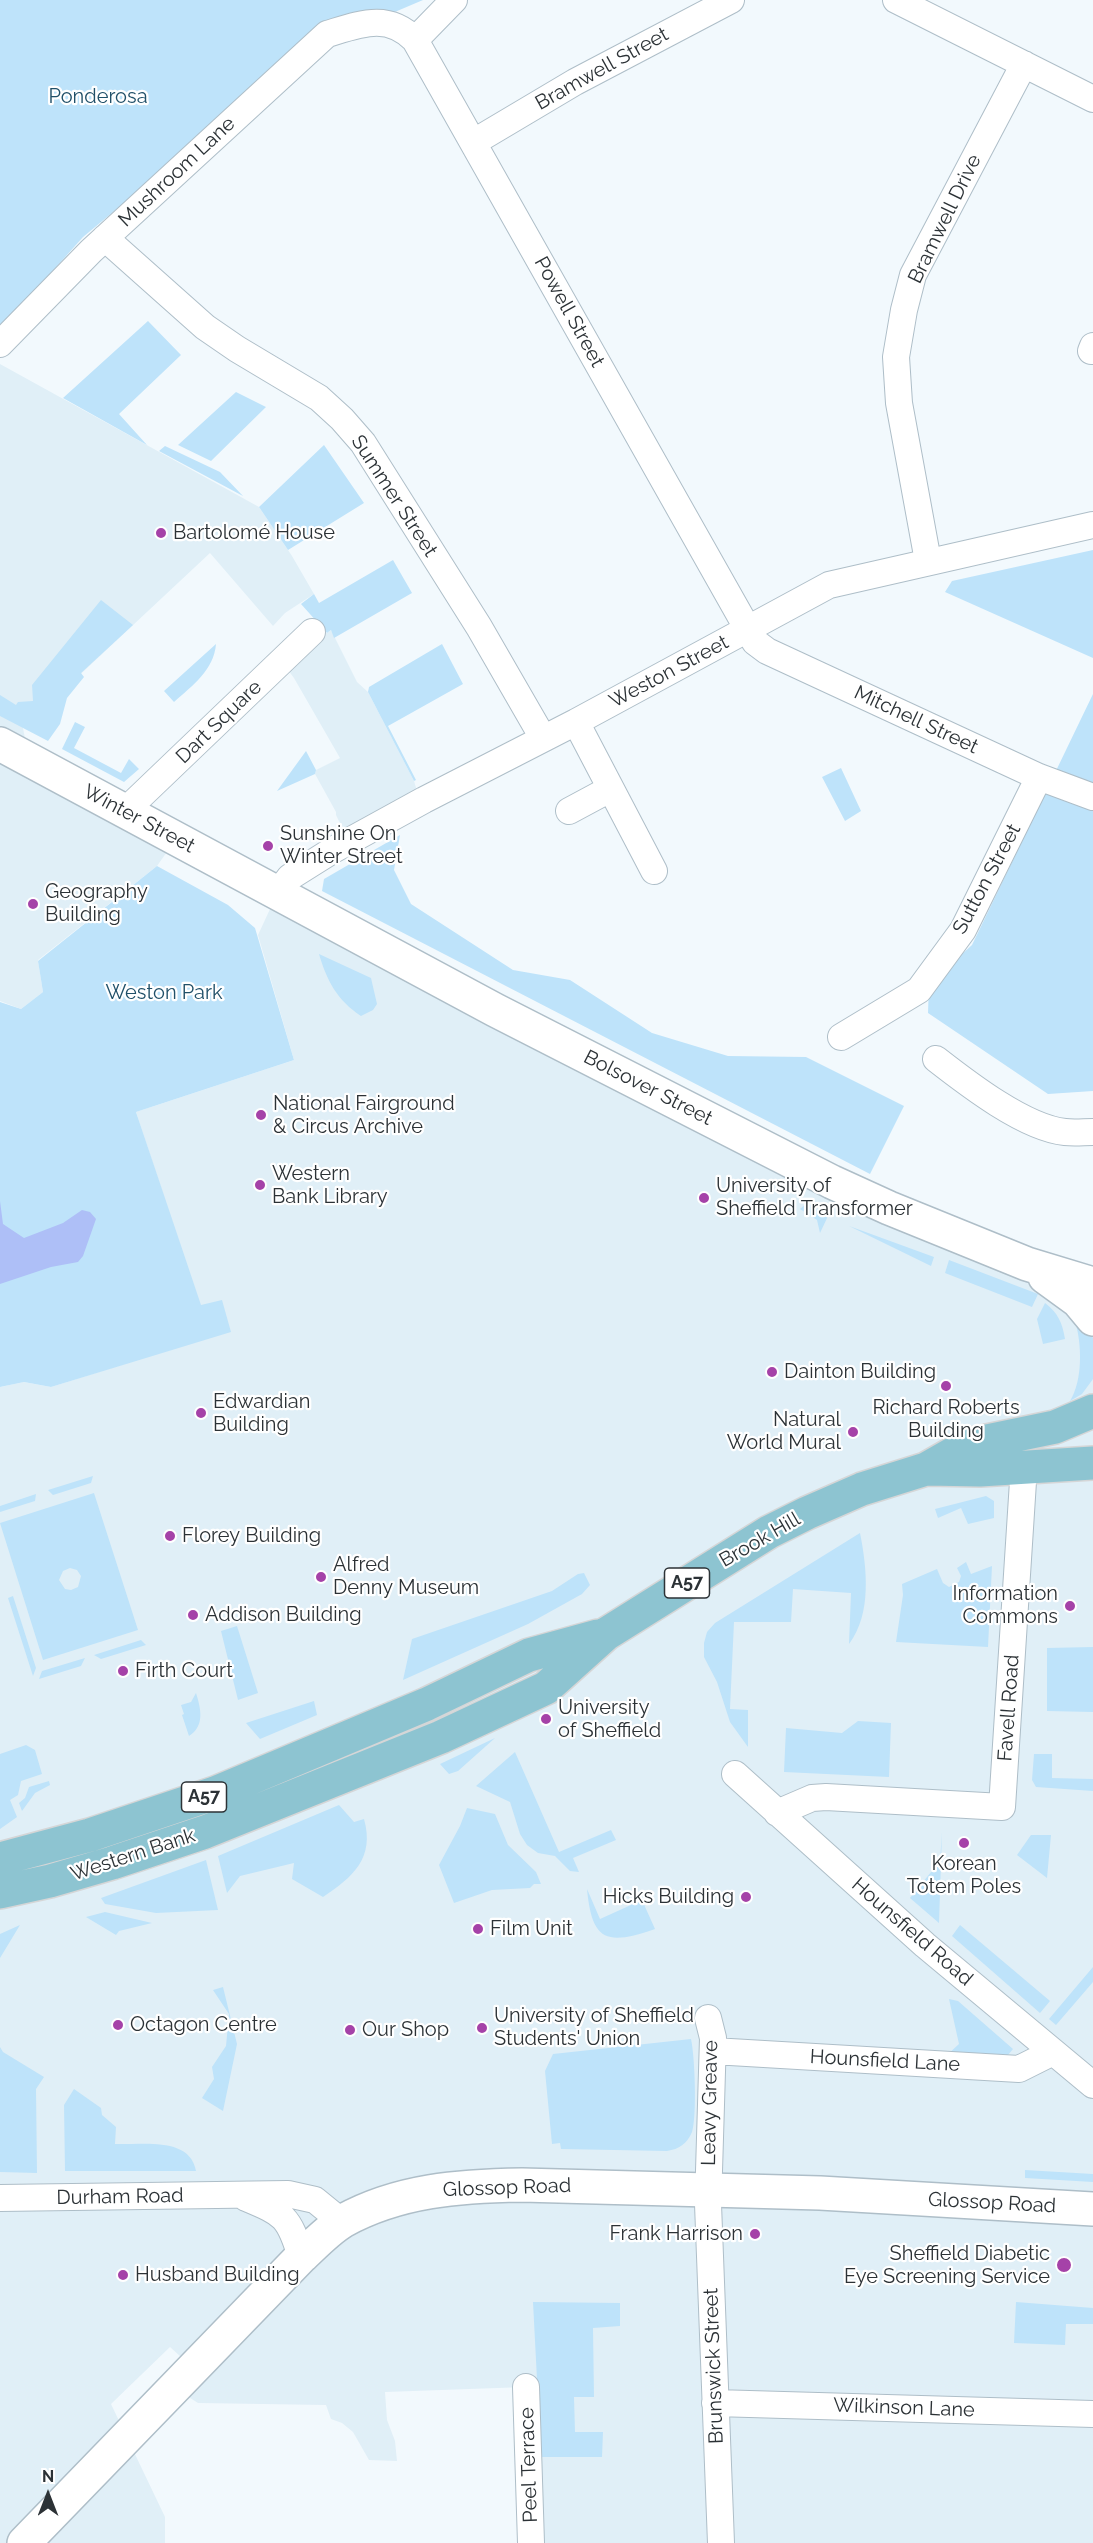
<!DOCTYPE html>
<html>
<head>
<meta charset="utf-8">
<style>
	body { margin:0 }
	#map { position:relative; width:1093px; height:2543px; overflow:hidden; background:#f2f9fd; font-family:Raleway,sans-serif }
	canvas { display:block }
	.north { position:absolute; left:18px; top:2465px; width:60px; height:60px; -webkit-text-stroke:4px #fff; paint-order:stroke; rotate:0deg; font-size:16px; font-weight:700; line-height:24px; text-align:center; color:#2c3236 }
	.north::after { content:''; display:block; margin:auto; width:21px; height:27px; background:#2c3236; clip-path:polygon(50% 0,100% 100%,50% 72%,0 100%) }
</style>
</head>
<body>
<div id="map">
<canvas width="1093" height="2543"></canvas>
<div class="north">N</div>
</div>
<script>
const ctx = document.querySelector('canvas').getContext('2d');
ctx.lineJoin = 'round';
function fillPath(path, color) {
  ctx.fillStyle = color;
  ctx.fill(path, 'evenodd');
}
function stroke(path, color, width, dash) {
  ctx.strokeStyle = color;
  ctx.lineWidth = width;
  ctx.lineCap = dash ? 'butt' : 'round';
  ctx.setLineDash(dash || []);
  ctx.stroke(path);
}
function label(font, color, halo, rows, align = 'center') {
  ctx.font = font + ' Raleway,sans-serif';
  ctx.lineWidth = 4.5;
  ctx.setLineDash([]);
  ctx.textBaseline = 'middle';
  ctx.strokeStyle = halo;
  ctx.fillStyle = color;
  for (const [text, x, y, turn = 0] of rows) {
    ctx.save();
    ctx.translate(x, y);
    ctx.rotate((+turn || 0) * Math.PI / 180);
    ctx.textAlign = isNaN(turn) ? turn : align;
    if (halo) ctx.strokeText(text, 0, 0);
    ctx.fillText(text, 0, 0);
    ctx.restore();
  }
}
const built = new Path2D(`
	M0,364L259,507L292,556L314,594L285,613L273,626L210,553L23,728L29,759L176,839L157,866L38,960L43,992L21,1009L0,1001Z
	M331,630L357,682L368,692L414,781L420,802L349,842L336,815V812L315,774L316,770L340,758L294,678L282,662L312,632L327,633Z
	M277,894L952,1233L1093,1319V2543H531L526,2387L385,2392L387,2420L395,2441L397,2461L369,2460L353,2432L342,2423L331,2419L326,2405L198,2403L173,2387L192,2367L170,2347L111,2404L165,2517V2543H0V2211L95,2210V2198H0V1387L24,1382L51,1387L210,1337L136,1112L294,1060L258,935Z`);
const green = new Path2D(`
	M0,0H423L369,23L327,34L83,237L0,330Z
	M148,321L181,355L119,414L147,445L63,398Z
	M236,392L266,407L211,461L178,445Z
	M324,445L364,503L288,550L259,507Z
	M165,446L220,472L243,496L159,451Z
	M1093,550V658L945,592L952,581Z
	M393,560L412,593L334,638L331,630L327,633L301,604L314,594L319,603Z
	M101,600L133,625L81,673L84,677L67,698L60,724L48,741L0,716V695L16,705L18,702L33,701L32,685Z
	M216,644C214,670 192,686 174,702L164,691Z
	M442,644L463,684L388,726L416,780L414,781L368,692L369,687Z
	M1093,694V1091L1048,1094L928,1013L929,984L972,945Z
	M75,722L85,727L74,748L121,773L129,759L139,769L124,782L62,749Z
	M306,751L316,770L315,774L277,791Z
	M841,768L861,811L845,821L822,777Z
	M400,835L394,870L411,904L513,970L570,980L652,1033L728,1056L806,1057L904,1106L870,1174L322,891L324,879Z
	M157,866L228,905L255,928L294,1060L136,1112L201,1305L222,1300L231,1332L51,1387L24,1382L0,1387V1002L21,1009L43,992L38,961Z
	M319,954L371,978L377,1004L373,1010L361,1016C337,1000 327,981 319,954Z
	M807,1203L828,1216L820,1233L817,1220L800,1209Z
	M849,1226L934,1257L931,1266Z
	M949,1260L1038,1294L1032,1307L945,1273Z
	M1045,1303C1058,1313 1062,1322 1065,1339L1043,1344L1037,1319Z
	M1080,1317L1093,1338V1379L1082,1394L1070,1401C1083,1380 1082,1344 1075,1321Z
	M93,1476L91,1483L53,1495L48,1490Z
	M94,1493L138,1630L43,1660L0,1523ZM70,1568L77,1570L81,1576L78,1587L71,1590L65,1589L59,1580L63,1571Z
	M36,1494L35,1501L0,1512V1506Z
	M986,1496L994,1501V1518L968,1524L961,1508L938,1518L935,1509Z
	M860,1533C867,1568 872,1614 849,1644L851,1593L793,1589L791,1622H734L730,1709L748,1710V1747L730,1722L717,1682L704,1657V1643L707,1632L715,1623Z
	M966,1562L971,1574L992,1566L988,1647L896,1642L903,1595L902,1584L937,1569L943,1583L949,1587L959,1582L961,1576L957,1568Z
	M584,1573L590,1585L582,1594L528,1624L403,1680L412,1639L552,1591L578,1574Z
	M13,1596L36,1668L33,1676L8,1598Z
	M237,1626L258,1693L238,1700L221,1631Z
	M141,1640L146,1645L101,1659L94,1655Z
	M1093,1647V1712L1047,1711V1648Z
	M85,1658L81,1666L39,1679L42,1671Z
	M196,1693C201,1709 205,1726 189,1736L182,1715L184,1714L181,1705L191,1702Z
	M314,1701L317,1715L260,1739L246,1723Z
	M858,1721L891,1723L889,1777L784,1772L786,1728L842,1733Z
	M495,1738L458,1771L449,1774L440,1764Z
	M26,1745L35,1750L42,1774L21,1781L18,1795L10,1800L17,1817L0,1829V1754Z
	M515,1752L559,1852L611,1830L616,1840L573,1858L579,1872L570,1871L555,1856L538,1853L527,1845L520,1834L510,1802L476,1786Z
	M1034,1754H1052V1778L1093,1779V1791L1036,1787L1032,1780Z
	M49,1781L50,1785L35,1793L22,1811L19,1803L25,1798L29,1787Z
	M339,1805L354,1822L364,1819C375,1858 353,1877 323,1897L292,1879L294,1863L240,1876L227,1893L218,1856Z
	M467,1808L495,1814L508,1845L536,1872L541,1884H534L530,1888L492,1890L454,1903L439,1865L460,1826Z
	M942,1832L939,1923L910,1898L940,1861Z
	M1031,1835H1051L1047,1878L1017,1855Z
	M206,1860L218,1910L156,1913L105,1904L101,1898Z
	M587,1889L600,1919L642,1900L655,1929C608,1945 592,1943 587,1889Z
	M105,1912L152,1923L119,1931L116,1935L86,1917Z
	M20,1925L0,1958V1934Z
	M960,1925L1050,2001L1040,2013L952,1936Z
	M1093,1967V1982L1056,2025L1049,2019Z
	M223,1987L237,2044L223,2111L202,2098L214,2079L212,2067L226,2046L229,2014L213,1990Z
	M949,1999L958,2001L1013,2049L1002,2062L946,2056L959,2044Z
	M691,2039C695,2057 697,2117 692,2132C687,2144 679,2149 667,2151L561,2149L560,2143L552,2144L545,2071L553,2054Z
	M0,2047L3,2052L44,2077L36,2089L37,2173L0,2172Z
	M74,2089L101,2108L102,2115L116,2127L115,2144C142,2145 190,2136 196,2171H65L64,2105Z
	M1025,2170L1093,2174V2182L1025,2178Z
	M533,2302L620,2303V2326L593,2328L594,2397H574L575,2432H603L602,2457H541Z
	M1016,2302L1093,2308V2324H1066L1065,2345L1014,2343Z`);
const water = new Path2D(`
	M0,1201L3,1224L24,1238L63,1223L82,1210L90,1212L96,1219L83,1256L78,1262L51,1267L0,1284Z`);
const street = new Path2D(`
	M896,0L1093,99
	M415,40L454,0
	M474,142L575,82L731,0
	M105,238L205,327L237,349L319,398L342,419L363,443L479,627L543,738
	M0,344L91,251L327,34C360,24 388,12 415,40L755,642L767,651L1039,777L1093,797
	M1091,351L1093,346
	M928,561L899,403L896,357L904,310L913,275L1024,64
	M576,722L654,871
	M125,811L312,632
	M569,811L610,789
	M277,894L290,877L333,850L424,800L576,722L829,585L1093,525
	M841,1037L919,990L963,930L1039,777
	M936,1059C968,1084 1025,1128 1065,1132C1074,1133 1084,1132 1093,1132
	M735,1774L925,1945L1093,2085
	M777,1813L812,1798L826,1797L1002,1807L1024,1466
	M708,2018L713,2038L708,2204L721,2543
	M713,2051L1019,2069L1053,2052
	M0,2198L288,2194L315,2200L342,2222
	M246,2198C284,2214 289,2216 301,2257
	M526,2387L531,2543
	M715,2403L1093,2414`);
const secondary = new Path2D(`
	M0,744L495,1010L832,1182L889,1208L1027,1264L1093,1284
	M1045,1277L1078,1301L1093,1319
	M24,2543L301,2257C314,2245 328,2230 343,2221C399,2190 460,2186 522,2185L820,2193L1093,2209`);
const primary = new Path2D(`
	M928,1469L980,1470L1093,1463
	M0,1859L90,1835L215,1793L427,1704L529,1655L598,1636
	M0,1892L50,1881L112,1863L205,1832L441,1737L546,1688L606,1634L769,1532L807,1513L862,1489L926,1469L968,1445L1055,1427L1093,1411`);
const markers = [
	[161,533,6,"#a542a8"],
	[268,846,6,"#a542a8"],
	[33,904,6,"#a542a8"],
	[261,1115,6,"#a542a8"],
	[260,1185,6,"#a542a8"],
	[704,1198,6,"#a542a8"],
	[772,1372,6,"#a542a8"],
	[946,1386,6,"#a542a8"],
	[201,1413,6,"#a542a8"],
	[853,1432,6,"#a542a8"],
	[170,1536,6,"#a542a8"],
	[321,1577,6,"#a542a8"],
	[1070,1606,6,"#a542a8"],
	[193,1615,6,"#a542a8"],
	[123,1671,6,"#a542a8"],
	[546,1719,6,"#a542a8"],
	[964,1843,6,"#a542a8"],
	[746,1897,6,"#a542a8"],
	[478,1929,6,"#a542a8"],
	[118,2025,6,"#a542a8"],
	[482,2028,6,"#a542a8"],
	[350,2030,6,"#a542a8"],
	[755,2234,6,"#a542a8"],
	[1064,2265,8,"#a542a8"],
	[123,2275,6,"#a542a8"]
];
const shields = [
	[687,1583,45],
	[204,1797,45]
];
const shieldNames = [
	["A57",687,1583],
	["A57",204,1797]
];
const streetNames = [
	["Bramwell Street",602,69,-29],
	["Mushroom Lane",177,172,-43],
	["Bramwell Drive",945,219,-64],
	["Powell Street",569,312,61],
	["Summer Street",394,496,57],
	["Weston Street",669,672,-28],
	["Mitchell Street",916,720,25],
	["Dart Square",219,722,-44],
	["Winter Street",139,819,28],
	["Sutton Street",987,879,-62],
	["Bolsover Street",648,1088,27],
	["Brook Hill",760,1540,-30],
	["Favell Road",1009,1708,-86],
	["Western Bank",133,1855,-18],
	["Hounsfield Road",912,1932,41],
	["Hounsfield Lane",885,2061,3],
	["Leavy Greave",710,2103,-89],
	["Glossop Road",507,2188,-2],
	["Durham Road",120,2197,-1],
	["Glossop Road",992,2203,3],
	["Brunswick Street",714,2366,-92],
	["Wilkinson Lane",904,2408,2],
	["Peel Terrace",529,2465,-92]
];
const parkNames = [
	["Ponderosa",98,97],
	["Weston Park",164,993]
];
const poiNames = [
	["Bartolomé House",173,533],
	["Sunshine On",280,834],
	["Winter Street",280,857],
	["Geography",45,892],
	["Building",45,915],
	["National Fairground",273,1104],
	["& Circus Archive",273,1127],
	["Western",272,1174],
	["Bank Library",272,1197],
	["University of",716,1186],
	["Sheffield Transformer",716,1209],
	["Dainton Building",784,1372],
	["Edwardian",213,1402],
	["Building",213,1425],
	["Richard Roberts",946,1408,"center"],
	["Building",946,1431,"center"],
	["Natural",841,1420,"right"],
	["World Mural",841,1443,"right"],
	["Florey Building",182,1536],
	["Alfred",333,1565],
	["Denny Museum",333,1588],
	["Information",1058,1594,"right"],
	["Commons",1058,1617,"right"],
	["Addison Building",205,1615],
	["Firth Court",135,1671],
	["University",558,1708],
	["of Sheffield",558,1731],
	["Korean",964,1864,"center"],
	["Totem Poles",964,1887,"center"],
	["Hicks Building",734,1897,"right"],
	["Film Unit",490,1929],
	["University of Sheffield",494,2016],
	["Students' Union",494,2039],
	["Octagon Centre",130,2025],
	["Our Shop",362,2030],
	["Frank Harrison",743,2234,"right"],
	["Sheffield Diabetic",1050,2254,"right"],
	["Eye Screening Service",1050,2277,"right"],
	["Husband Building",135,2275]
];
fillPath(built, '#e0eff7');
fillPath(green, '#bee3fa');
fillPath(water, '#aebff7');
stroke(street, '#aebec8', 28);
stroke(secondary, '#aebec8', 36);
stroke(primary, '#d5d6d7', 36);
stroke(street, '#fff', 26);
stroke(secondary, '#fff', 33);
stroke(primary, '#8dc4d1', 33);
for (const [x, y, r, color] of markers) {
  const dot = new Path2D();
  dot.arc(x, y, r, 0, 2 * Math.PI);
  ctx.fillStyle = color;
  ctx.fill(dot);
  stroke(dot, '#fff', 2);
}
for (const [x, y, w] of shields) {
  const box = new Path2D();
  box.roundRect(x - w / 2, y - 15, w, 30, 4.5);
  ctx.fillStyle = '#fff';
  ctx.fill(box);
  stroke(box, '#2c3236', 1.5);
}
label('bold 18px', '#2c3236', null, shieldNames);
label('20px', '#2c3236', '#fff', streetNames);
label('20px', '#205069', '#fff', parkNames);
label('20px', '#2c3236', '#fff', poiNames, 'left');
</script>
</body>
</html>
